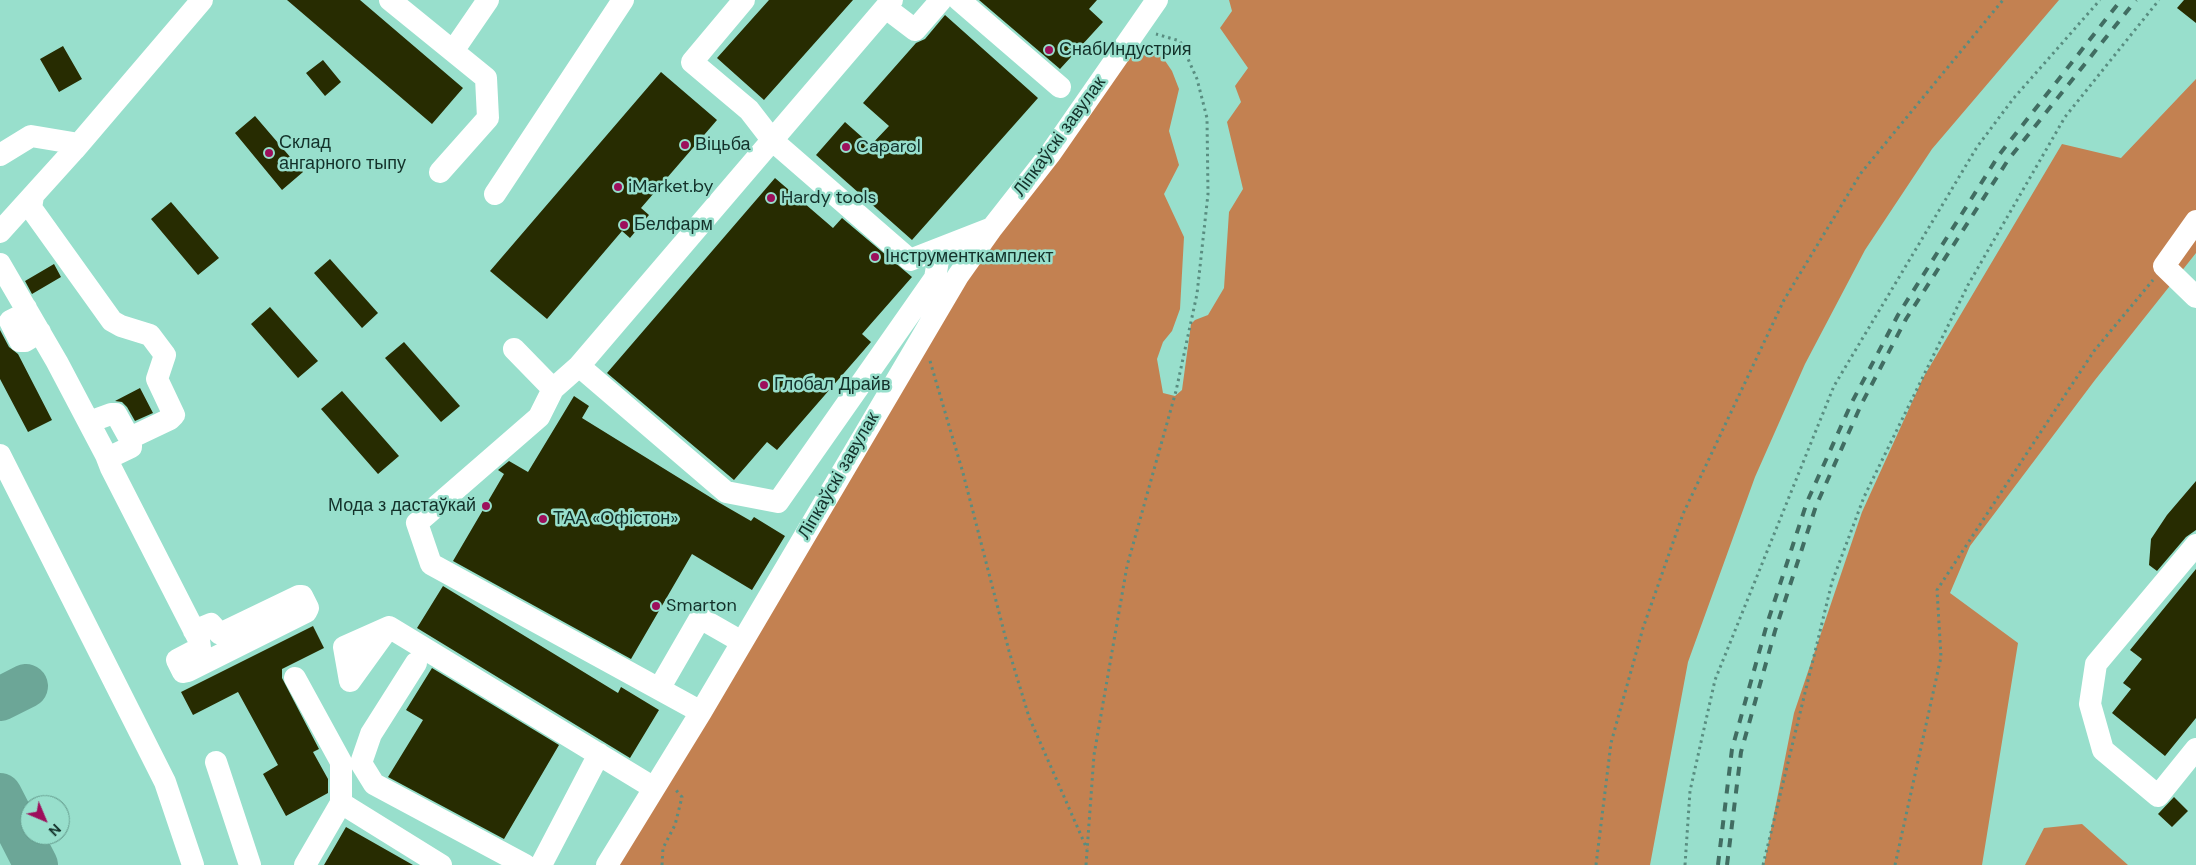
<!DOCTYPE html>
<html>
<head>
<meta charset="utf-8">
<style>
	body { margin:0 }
	#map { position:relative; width:2196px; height:865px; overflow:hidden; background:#98dfcc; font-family:"DM Sans",sans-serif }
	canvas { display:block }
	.north { position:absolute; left:20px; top:795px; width:50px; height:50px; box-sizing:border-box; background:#98dfcc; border:1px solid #63998b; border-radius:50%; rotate:135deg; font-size:14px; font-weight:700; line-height:20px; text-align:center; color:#13312a }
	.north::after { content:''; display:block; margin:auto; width:18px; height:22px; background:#9d0f5c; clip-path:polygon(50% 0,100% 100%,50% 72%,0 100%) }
</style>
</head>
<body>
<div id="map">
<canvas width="2196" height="865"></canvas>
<div class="north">N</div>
</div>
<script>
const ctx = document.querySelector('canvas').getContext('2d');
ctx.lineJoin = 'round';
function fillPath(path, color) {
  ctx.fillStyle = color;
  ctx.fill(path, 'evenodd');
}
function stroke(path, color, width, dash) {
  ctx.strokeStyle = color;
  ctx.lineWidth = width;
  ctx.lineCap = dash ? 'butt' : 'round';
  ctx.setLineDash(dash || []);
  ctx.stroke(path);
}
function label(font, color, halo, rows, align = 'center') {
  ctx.font = font + ' "DM Sans",sans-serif';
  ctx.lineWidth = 5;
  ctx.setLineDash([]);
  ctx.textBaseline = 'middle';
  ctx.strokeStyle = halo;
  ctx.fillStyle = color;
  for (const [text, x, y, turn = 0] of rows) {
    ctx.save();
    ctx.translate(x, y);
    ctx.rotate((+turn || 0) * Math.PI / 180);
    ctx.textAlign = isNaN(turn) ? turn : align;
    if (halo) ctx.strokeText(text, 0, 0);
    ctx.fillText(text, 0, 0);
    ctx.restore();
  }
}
const forest = new Path2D(`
	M1229,0H2059L1932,149L1865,250L1805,364L1755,477L1688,662L1650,865H614L982,250L1133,51L1141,45L1155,46L1172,71L1179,89L1169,131L1179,165L1164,194L1184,237L1180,309L1172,331L1163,342L1157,359L1163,393L1175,396L1182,390L1191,324L1195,320L1208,315L1224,288L1229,212L1243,189L1227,122L1241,102L1235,86L1248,68L1220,28L1232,11Z
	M2196,79V253L2095,380L1970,546L1950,593L2018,643L1982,865H1764L1794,713L1862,512L1923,378L2062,144L2121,158Z
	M2082,824L2128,865H2025L2044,828Z`);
const taxiway = new Path2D(`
	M0,699L26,686
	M0,795L36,865`);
const building = new Path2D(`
	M287,0H360L463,88L432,124Z
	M769,0H853L764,100L717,58Z
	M979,0H1097L1089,9L1103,22L1060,69Z
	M2184,0H2196V23L2177,8Z
	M945,15L1038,98L912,240L816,155L845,122L871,145L889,126L863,103L916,43L925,39Z
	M63,46L82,79L59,92L40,59Z
	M323,60L341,82L325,96L306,73Z
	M661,72L717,120L641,208L649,215L630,238L622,231L547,319L490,271Z
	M255,116L303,172L282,190L235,133Z
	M775,178L833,228L842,218L912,277L862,334L871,342L777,450L767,442L734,480L607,373Z
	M171,202L219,258L198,275L151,219Z
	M330,259L378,313L362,328L314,273Z
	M54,264L61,277L32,294L25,281Z
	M270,307L318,361L298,378L251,324Z
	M0,330L9,347L18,354L52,420L28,432L0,379Z
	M404,342L460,406L441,422L385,358Z
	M140,388L153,413L135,421L127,407L122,402L115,401Z
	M342,391L399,456L378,474L321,409Z
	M574,396L589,406L582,418L718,502L751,521L754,517L785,536L752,590L692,554L631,659L453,561L504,474L498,470L509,461L528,472Z
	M2196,481V530L2186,537L2157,571L2149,565L2151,539L2167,515Z
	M2196,569V718L2165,756L2112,713L2131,689L2123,683L2142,659L2130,650Z
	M443,586L618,693L621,687L659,710L630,758L417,628Z
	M313,626L324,648L282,669V678L319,749L313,752L328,779V793L286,816L263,774L278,765L238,692L193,715L181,692Z
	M432,668L559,745L504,839L388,777L423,720L406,710Z
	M2174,797L2188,811L2172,827L2158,814Z
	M346,827L413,865H324Z`);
const path = new Path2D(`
	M930,361L963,473L1009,651L1029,717L1087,849
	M662,865L663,848L675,825L682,797L675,789
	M1086,865L1094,755L1127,566L1176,391L1197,294L1208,194L1207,118L1197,79L1180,41L1156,34
	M1596,865L1611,743L1643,628L1683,514L1784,300L1861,173L2003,0
	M1685,865L1690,791L1715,680L1834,386L1977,147L2013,99L2100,0
	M1763,865L1832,582L1864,497L1968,285L2065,117L2159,0
	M1895,865L1941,657L1937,590L2094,351L2153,280`);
const minor = new Path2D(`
	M390,0L486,78L488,118L440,172
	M744,0L692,62L749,110L773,141L910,260L992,228
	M959,0L1060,87
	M886,8L915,30L941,0
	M453,51L488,0
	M0,155L31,136L79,144
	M495,194L623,0
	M33,196L31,208L112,321L121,326L150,335L165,355L157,379L174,415L170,419L130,438
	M2196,221L2164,266L2196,297
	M0,232L74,150L202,0
	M0,264L57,362L106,455L108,458L131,447V441L116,414H111L89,422
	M26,308L24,314L10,321L20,341H25L40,332
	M514,349L553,389
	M579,366L726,492L778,502L935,278L940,249
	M0,455L165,782L193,865
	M106,455L111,468L199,640L200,648L177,660L183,672L188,671L306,612L308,608L302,596H299L220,634L211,624L194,631
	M2196,545L2096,664L2090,704L2103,750L2158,796L2196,749
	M389,627L350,681L344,647L389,627L654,788
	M416,663L371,734L361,763L374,784L525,865
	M295,678L341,762V803L305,865
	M659,689L700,618L742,642
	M701,712L431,564L417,523L539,417L553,389L579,366L892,0
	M216,762L250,865
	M341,803L441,865
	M541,865L599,754
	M607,865L701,712L958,276L992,228L1050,154L1157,0`);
const rail = new Path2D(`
	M1718,865L1732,749L1767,624L1807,502L1852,402L1898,315L1999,155L2121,0
	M1727,865L1741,752L1775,631L1816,506L1861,405L1906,319L2008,160L2136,0`);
const markers = [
	[1049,50,5,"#9d0f5c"],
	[685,145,5,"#9d0f5c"],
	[846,147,5,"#9d0f5c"],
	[269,153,5,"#9d0f5c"],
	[618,187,5,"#9d0f5c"],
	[771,198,5,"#9d0f5c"],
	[624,225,5,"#9d0f5c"],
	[875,257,5,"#9d0f5c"],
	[764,385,5,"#9d0f5c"],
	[486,506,5,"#9d0f5c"],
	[543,519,5,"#9d0f5c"],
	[656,606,5,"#9d0f5c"]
];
const poiNames = [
	["СнабИндустрия",1059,50],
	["Склад",279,143],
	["ангарного тыпу",279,164],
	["Віцьба",695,145],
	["Caparol",856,147],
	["iMarket.by",628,187],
	["Hardy tools",781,198],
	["Белфарм",634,225],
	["Інструменткамплект",885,257],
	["Глобал Драйв",774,385],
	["Мода з дастаўкай",476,506,"right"],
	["ТАА «Офістон»",553,519],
	["Smarton",666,606]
];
const streetNames = [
	["Ліпкаўскі завулак",1060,137,-54],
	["Ліпкаўскі завулак",839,476,-60]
];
fillPath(forest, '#c38151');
stroke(taxiway, '#6ca697', 44);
fillPath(building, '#272c01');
stroke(path, '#598d80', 3, [2.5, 4]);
stroke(minor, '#fff', 22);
stroke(rail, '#416d62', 4, [9, 9]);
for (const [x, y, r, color] of markers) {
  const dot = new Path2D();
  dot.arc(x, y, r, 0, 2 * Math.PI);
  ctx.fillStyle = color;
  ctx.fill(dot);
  stroke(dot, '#98dfcc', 2);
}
label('18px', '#13312a', '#98dfcc', poiNames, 'left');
label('18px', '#13312a', '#98dfcc', streetNames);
</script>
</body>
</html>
